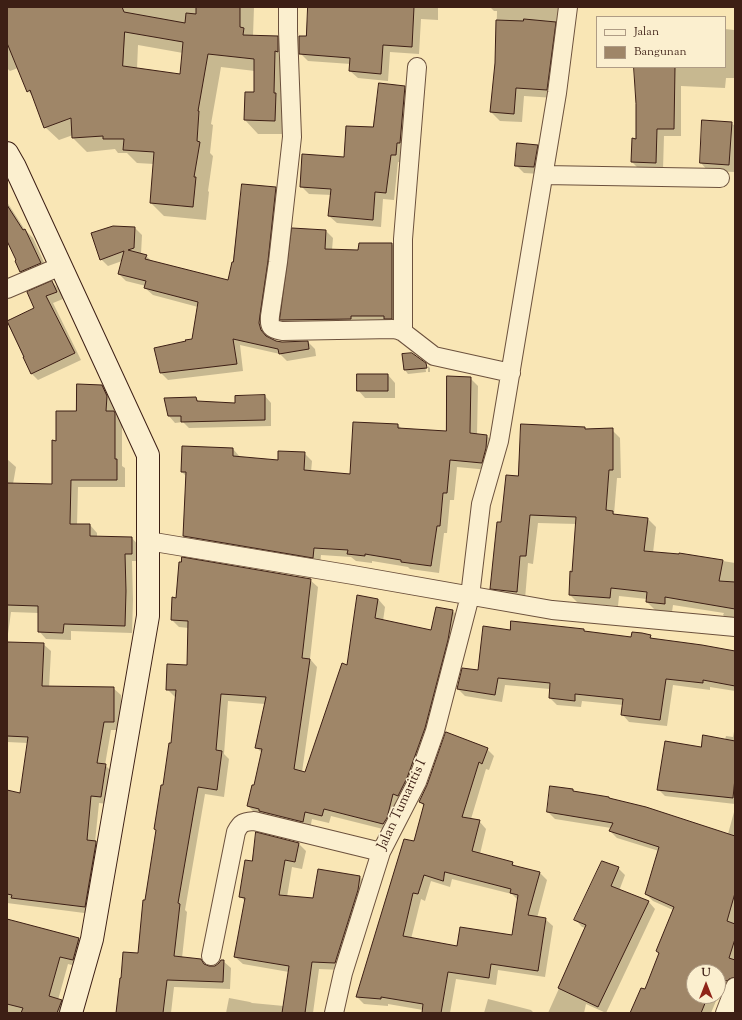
<!DOCTYPE html>
<html>
<head>
<meta charset="utf-8">
<style>
	body { margin:0 }
	#map { position:relative; width:742px; height:1020px; overflow:hidden; background:#f9e6b5; font-family:"Sorts Mill Goudy",serif }
	canvas { display:block }
	.frame { position:absolute; inset:0; border:8px solid #3d1f15; pointer-events:none }
	.legend { position:absolute; left:596px; top:16px; width:130px; height:52px; box-sizing:border-box; background:#fbefcf; border:1px solid #af9c85; margin:0; padding:5px 7px; list-style:none; font-size:12px; color:#3d1f15 }
	.legend li { display:flex; align-items:center; gap:8px; height:20px }
	.legend b { width:20px; border:1px solid #af9c85 }
	.north { position:absolute; left:686px; top:964px; width:40px; height:40px; box-sizing:border-box; background:#fbefcf; border:1px solid #af9c85; border-radius:50%; rotate:0deg; font-size:11px; font-weight:700; line-height:16px; text-align:center; color:#3d1f15 }
	.north::after { content:''; display:block; margin:auto; width:14px; height:18px; background:#8f2418; clip-path:polygon(50% 0,100% 100%,50% 72%,0 100%) }
</style>
</head>
<body>
<div id="map">
<canvas width="742" height="1020"></canvas>
<div class="frame"></div>
<ul class="legend">
<li><b style="height:5px;background:#fbefcf"></b>Jalan</li>
<li><b style="height:11px;background:#9f8668"></b>Bangunan</li>
</ul>
<div class="north">U</div>
</div>
<script>
const ctx = document.querySelector('canvas').getContext('2d');
ctx.lineJoin = 'round';
function fillPath(path, color) {
  ctx.fillStyle = color;
  ctx.fill(path, 'evenodd');
}
function stroke(path, color, width, dash) {
  ctx.strokeStyle = color;
  ctx.lineWidth = width;
  ctx.lineCap = dash ? 'butt' : 'round';
  ctx.setLineDash(dash || []);
  ctx.stroke(path);
}
function label(font, color, halo, rows, align = 'center') {
  ctx.font = font + ' "Sorts Mill Goudy",serif';
  ctx.lineWidth = 3.5;
  ctx.setLineDash([]);
  ctx.textBaseline = 'middle';
  ctx.strokeStyle = halo;
  ctx.fillStyle = color;
  for (const [text, x, y, turn = 0] of rows) {
    ctx.save();
    ctx.translate(x, y);
    ctx.rotate((+turn || 0) * Math.PI / 180);
    ctx.textAlign = isNaN(turn) ? turn : align;
    if (halo) ctx.strokeText(text, 0, 0);
    ctx.fillText(text, 0, 0);
    ctx.restore();
  }
}
const shadow = new Path2D(`
	M7,7H254L253,36L277,37L291,50L288,134H258L245,120L246,93H255V71L221,67L211,124L213,125L210,153L213,156L208,191L209,192L206,220L164,216L151,203L154,164L137,163L127,153H118L115,149L87,152L73,138V135L59,140L45,127L34,97L28,91L18,68L10,71L7,68ZM138,45L183,53L181,75L137,69Z
	M309,7H438V20L421,19L419,54L390,52L388,81L358,78L350,71L351,64L308,61L300,53L306,37Z
	M490,7H562L555,98L524,96L522,122L500,121L491,112L496,63L497,11H494Z
	M725,29L734,30L735,31V78H726L725,88L681,86V136H664L663,170L639,169L632,162L637,140V104L635,67H725Z
	M404,87L412,95L403,163L398,162L394,200L383,199L381,227L337,223L329,216L332,195L309,194L301,186L345,158L374,128Z
	M731,123L735,126V172L708,171L701,163Z
	M537,146L545,153L541,174L524,173L517,166Z
	M275,188L283,195L266,333L269,339L282,342H308L315,349L316,356L287,361L280,354L240,345L243,371L168,380L160,372L193,339L198,307L153,295L145,288L146,286L126,281L119,274L122,261L108,266L101,259L114,227L135,228L142,235L141,254L146,256L153,262L229,281L234,263Z
	M7,202L25,230L33,238L48,271L28,279L20,272L17,261L7,239Z
	M326,231L333,238L332,250L359,252L360,244H392L399,251V325L288,326L281,320Z
	M52,282L59,289L63,299L53,303L81,360L38,380L31,373L7,322L35,309Z
	M403,354L425,364L426,372L408,374L405,370Z
	M428,366L430,368V372H428Z
	M388,375L395,383V398H365L358,390Z
	M470,378L478,386L477,435L487,436L494,443L489,470L457,467L454,500H450L447,533H444L439,573L410,569L408,567L372,561V563L356,561L351,557L321,555L320,565L191,543L184,536L187,477L182,472L233,449L240,457L279,461L304,453L312,461L311,472L351,475L398,425L403,430L447,432Z
	M102,386L110,394L114,404V412L121,420L122,422V466L125,468V487H78L77,525H90L97,533V538H132L139,546V561H132L133,600L132,633L71,631V640L46,639L39,631V613L11,612L7,641V459L16,467L13,484L53,485L57,442L77,412Z
	M265,396L271,403V426L189,428L183,422L175,423L169,416L196,398L199,402L236,404Z
	M584,428L587,430H612L620,438L621,478H617L614,514L616,515L648,519L656,527L653,553L680,555V554L735,563V623H731L723,615L724,613L673,605L672,612L655,610L647,602V599L619,596L618,606L578,603L570,595L573,573L577,524L538,523L533,564L528,563L525,599L500,596L491,588L502,523L519,477Z
	M310,580L318,587L310,659L317,667L302,772L306,773L348,666L378,599L385,607L383,621L432,631L453,611L460,619L455,648L391,831L331,816L329,823L312,819L310,829L255,813L248,806L254,787L262,753L257,748L265,704L228,701L224,754L229,759L224,797L205,794L185,910L187,912L182,958L201,960L207,966L215,967L223,961L231,968L230,989L174,987L171,1013H117L139,954L146,901L171,745L176,697H175L167,689L188,666L189,628L179,627L172,620Z
	M584,630L586,632L632,638L650,636L654,640L735,652V691L710,687V690L673,685L667,726L629,722L622,714L623,705L582,701L581,707L557,705L550,698V689L505,685L502,702L465,696L458,689L479,671L511,631Z
	M43,644L51,651L49,688H113L121,695V730H111L105,765L113,773L108,804L99,803L95,842L103,849L92,914L7,903V791L21,795L28,743L7,742V677Z
	M735,726V804L665,796L658,789L702,749L725,740L726,736L733,737Z
	M487,749L494,756L489,770L486,769L471,819L479,821L486,829L480,854L512,863L516,867L540,873L547,880L537,918L545,919L553,926L545,977L498,970L496,985L456,979L450,1013H423V1010L388,1004V1006L364,1004L357,997L414,843L424,806L420,802ZM452,879L512,894L518,900L513,936L458,947L411,939L421,899L425,901L431,881L450,887Z
	M573,790L575,793L611,800L728,834L734,812L735,813V987L734,988L723,984L711,1013H636L660,954L657,951L673,910L653,901L646,894L659,851L617,838L610,831L611,828L555,819L548,812ZM694,972H718V996H694Z
	M299,844L306,851L302,869L292,867L287,897L314,899L360,877L367,884L342,970L319,969L313,1013H226L229,998L250,1002L252,1003L284,1006L289,972L243,964L235,957L245,901L240,896L253,862Z
	M618,868L625,875L619,891L648,901L655,909L606,1013L586,1004L584,1013H548L586,928L582,927L575,919Z
	M7,920L78,938L86,946L80,967L68,964L58,1000L61,1001L69,1008L67,1013H7Z
	M488,999L531,1010L534,1013H484Z`);
const building = new Path2D(`
	M7,7H122L124,12L185,23L186,13L196,14V7H240V27L244,28L243,35L278,36V52L275,51L274,93H276L275,121L244,120L245,92H254V59L208,54L198,111H199L197,141L200,142L194,177H196L193,207L150,203L154,152L123,150L124,139H103V136L72,138L71,118L44,128L30,90L27,92L7,43ZM125,32L183,42L180,74L123,66Z
	M308,7H414L412,47L383,45L381,74L349,71L350,58L299,54V36H306Z
	M524,19L556,22L547,90L516,88L514,114L490,112L495,63L496,20L523,21Z
	M634,67H675L674,129H657L656,163L631,162L632,138L636,139V104Z
	M379,83L405,86L400,143H397L396,155H391L386,193L375,192L373,220L328,216L331,189L300,187L302,154L344,157L346,126L373,127Z
	M702,120L732,122L729,165L700,163Z
	M517,143L538,145L534,167L515,166Z
	M242,184L276,187L268,261L260,315L259,323L261,330L266,336L276,341L282,342L308,341L309,349L279,354L278,349L233,339L237,364L160,373L154,348L186,341L185,340L192,339L198,302L144,288L146,281L118,274L124,251L100,260L91,233L113,226L135,227L134,248L128,250L147,255L145,259L228,280L232,262H233Z
	M7,205L23,230L25,229L41,263L20,272L15,261L16,260L7,241Z
	M292,228L326,230L325,249L358,250L359,243H392V319H384V316H351V319L280,320Z
	M52,281L57,292L46,296L75,353L31,374L23,357H24L7,321L34,308L27,292Z
	M412,353L426,363L427,368L404,370L402,354Z
	M357,374H388V391H357Z
	M447,376L471,377L470,433L487,435L486,448L482,463L450,460L447,493H443L440,526H437L431,566L401,562V560L365,554V556L347,554L348,550L314,548L313,558L183,536L186,472H181L182,446L233,448V456L278,460V451L305,452L304,470L350,474L353,422L398,424V428L446,431Z
	M77,384L102,385L107,396L106,411H114L115,413V459H117V480H71L70,524H90V536L132,537V554H125L126,591L125,626L64,624L63,633L38,632V606L7,605V483L52,484V440L56,441V411H76Z
	M265,395V420L181,422V416H168L164,398L196,397L197,401L235,403V396Z
	M521,424L585,427V429L613,428V470H609L606,510L613,511V514L648,518L644,551L679,554V553L723,560L719,581L735,582V609L665,597V604L646,602L647,592L611,588L610,598L569,595L570,571L572,572L576,517L530,515L526,556H520L517,592L490,589L497,522H501L506,475L518,476Z
	M182,557L311,579L302,658L310,659L294,769L305,772L342,663L347,665L357,595L378,599L375,618L431,630L436,607L453,610L448,640L425,728L407,778L398,796L393,794L387,818L383,824L324,809L322,816L305,812L303,822L259,811V809L247,806L252,785H254L262,749L255,748L266,697L221,694L216,750L222,751L217,790L198,787L178,903L180,904L174,956L201,959L204,964L209,966H215L219,963L221,960H224L223,982L167,980L163,1013H116L120,978H121L123,952L138,953L143,900H145L156,830L154,829L161,785H163L169,743H171L176,690H166L167,664L187,665L188,621L171,620L172,597L176,598L179,562H181Z
	M511,621L584,629V631L631,637L632,632L642,633L651,635L650,638L702,645L735,651V686L703,680V683L666,679L660,720L621,715L623,699L575,694V701L549,698L550,683L498,678L495,695L457,689L462,668L478,670L483,626L510,630Z
	M7,642L44,643L42,686L114,687V722H104L97,763L106,764L101,797L91,796L87,840L96,841V843L85,907L11,898L12,895L7,894V790L20,793L28,737L7,736Z
	M446,732L488,748L482,764L479,762L462,817L480,820L472,851L513,862L512,865L540,872L528,915L546,918L538,971L491,964L489,978L448,972L441,1013H422L423,1004L381,997V999L356,997L404,839L414,841L424,804L419,802L427,785ZM445,872L511,889L510,893L518,895L512,935L460,927L457,946L403,936L413,893L418,894L424,875L443,881Z
	M703,735L735,741V778L733,798L657,790L665,741L701,747Z
	M550,786L573,789V791L609,797V798L646,807L735,836V893L727,921L735,924V939L729,958L735,960V977L729,979L727,981L718,978V972H694V996H708L701,1013H630L641,988L645,989L659,953L656,951L674,907L645,894L659,847L609,831L613,823L547,812Z
	M256,832L299,843L295,862L285,860L279,895L313,898L318,869L360,876L358,890L335,963L312,962L305,1013H282L289,966L234,957L245,898L239,897L245,860L252,861Z
	M602,861L619,867L611,886L649,901L598,1007L558,988L586,925L574,920Z
	M7,919L79,938L73,960L60,957L49,996L62,1000L57,1013H21L23,1008L7,1004Z`);
const street = new Path2D(`
	M288,7V31L292,137L278,262L270,316C269,327 271,329 282,331L393,329L398,330L403,332L434,356L511,373
	M544,175L720,178
	M7,289L61,266
	M403,332V239L417,67
	M148,541L353,575L552,610L735,627
	M211,956L236,832C241,822 244,822 254,821L381,852
	M334,1013L343,973L381,852L417,782L435,731L470,596L481,504L499,441L557,93L568,7
	M725,1013L735,987`);
const secondary = new Path2D(`
	M7,153L15,167L148,455V616L92,939L71,1013`);
const streetNames = [
	["Jalan Tumaritis I",403,805,-65]
];
fillPath(shadow, '#0003');
fillPath(building, '#9f8668');
stroke(building, '#3d1f15', 1);
stroke(street, '#6c513d', 20);
stroke(secondary, '#3d1f15', 24);
stroke(street, '#fbefcf', 18);
stroke(secondary, '#fbefcf', 22);
label('14px', '#3d1f15', '#fbefcf', streetNames);
</script>
</body>
</html>
